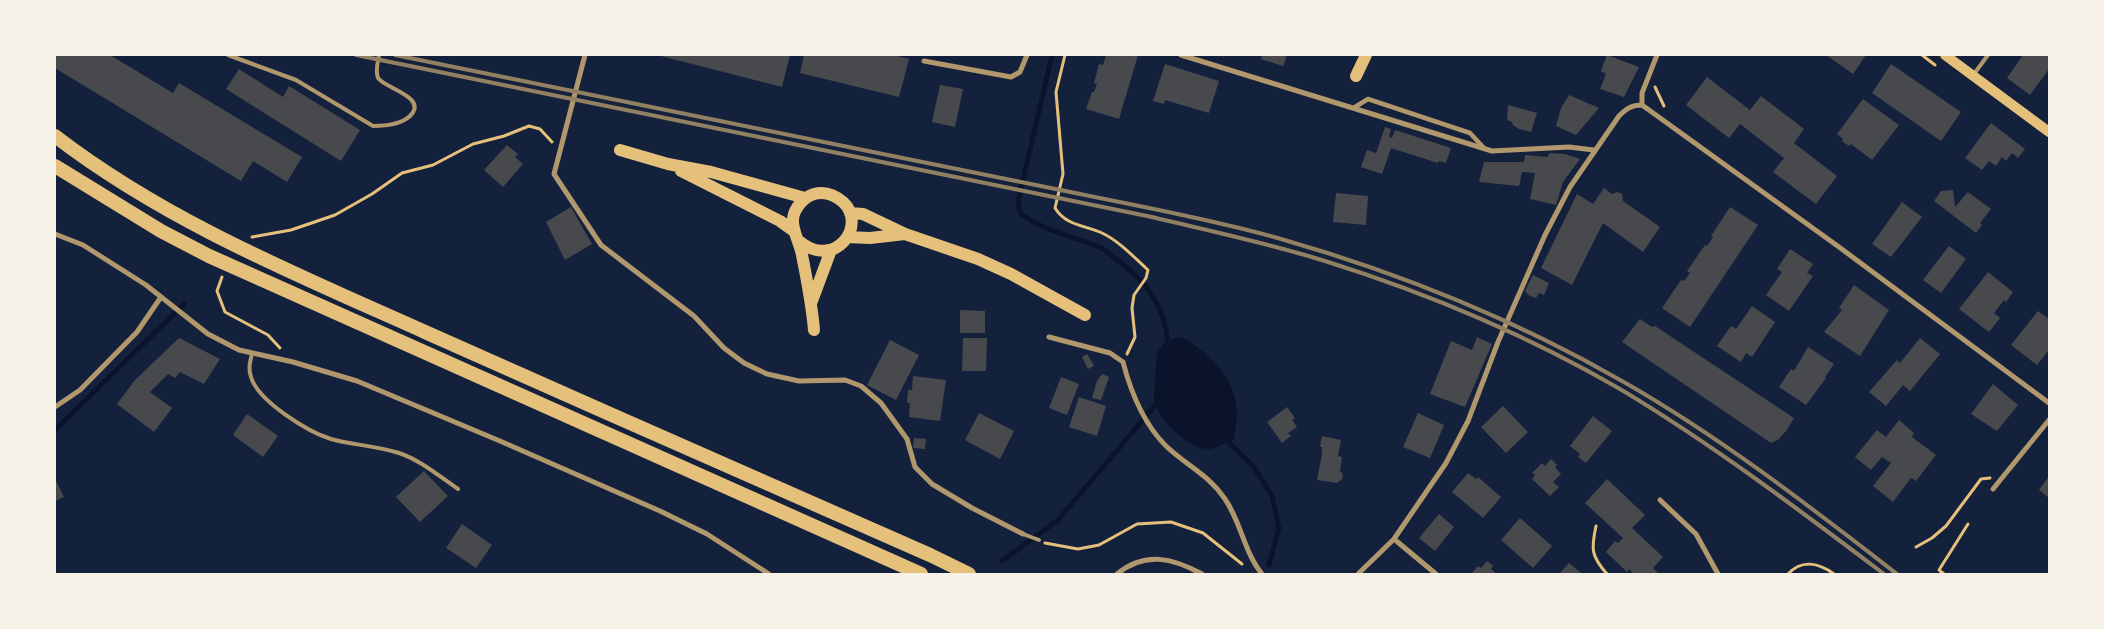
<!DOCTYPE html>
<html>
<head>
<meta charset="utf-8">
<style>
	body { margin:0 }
	#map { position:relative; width:2104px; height:629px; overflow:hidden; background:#14213d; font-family:"Space Grotesk",sans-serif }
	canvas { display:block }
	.frame { position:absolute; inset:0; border:56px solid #f6f1e7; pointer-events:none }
</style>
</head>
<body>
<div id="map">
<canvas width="2104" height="629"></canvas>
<div class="frame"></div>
</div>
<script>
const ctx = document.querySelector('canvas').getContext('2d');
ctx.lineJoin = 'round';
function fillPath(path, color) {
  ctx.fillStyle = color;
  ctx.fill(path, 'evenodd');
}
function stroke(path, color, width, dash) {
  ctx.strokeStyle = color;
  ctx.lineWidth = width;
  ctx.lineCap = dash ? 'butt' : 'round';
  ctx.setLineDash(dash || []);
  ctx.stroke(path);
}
const water = new Path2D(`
	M1181,337C1209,352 1236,378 1237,412C1237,421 1235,431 1234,440C1226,442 1216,449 1208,449C1191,449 1162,423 1156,407C1152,399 1155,388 1155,380C1157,357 1153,342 1181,337Z`);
const stream = new Path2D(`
	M1052,55L1018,201L1020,213C1044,232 1074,236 1101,248C1107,251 1112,256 1117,260C1146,281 1166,307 1168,345
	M55,430L184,304
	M1224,438L1253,466L1272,496L1279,528L1269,565
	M1002,561L1058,520L1158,402`);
const building = new Path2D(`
	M55,55H110L173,93L179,83L302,157L287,182L253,161L241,181L55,68Z
	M657,55H790L782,87Z
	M804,55H893L909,59L899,97L800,73Z
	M1106,55H1138L1119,119L1086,109L1092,92H1094L1097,84L1094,83L1099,64L1103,65Z
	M1262,55H1287L1283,66L1261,59Z
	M1607,55L1639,67L1624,97L1600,89L1606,74L1601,71Z
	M1826,55H1866L1853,74Z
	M2023,55H2049V69L2030,95L2007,78Z
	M1165,64L1219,81L1209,113L1165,100L1164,104L1153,101Z
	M1891,64L1961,112L1941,141L1872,93Z
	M239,69L283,97L289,86L360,130L341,161L226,89Z
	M1707,77L1750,110L1761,96L1804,129L1794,143L1837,176L1816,204L1773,172L1784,158L1740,124L1729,138L1686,105Z
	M940,85L963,89L955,127L932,122Z
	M1569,95L1599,108L1576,135L1556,126L1561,108Z
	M1863,99L1899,125L1872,160L1851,144L1849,146L1842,141L1843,139L1837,134Z
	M1508,105L1537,113L1531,132L1519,129L1513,125L1512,122L1507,120Z
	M1991,123L2025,149L2018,158L2012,153L2006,161L2002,157L1996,166L1989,161L1982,170L1965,158Z
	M1385,127L1391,129L1389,137L1392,138L1395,130L1451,148L1446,163L1439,161L1438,163L1391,148L1382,174L1361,167L1367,150L1376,153Z
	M507,145L518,154L515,157L523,164L503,187L484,170Z
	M1549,153L1565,154L1580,159L1563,182L1556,205L1530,199L1535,173L1522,172L1519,186L1479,182L1484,162H1524L1525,155L1548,157Z
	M1604,188L1612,194L1617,192L1622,194L1623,201L1660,227L1643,252L1603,223L1572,285L1541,268L1577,194L1593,204Z
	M1953,190L1955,207L1968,192L1991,209L1980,223L1982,225L1976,233L1934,201L1941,191Z
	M1336,193L1368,196L1366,225L1333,222Z
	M1902,202L1922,217L1891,257L1872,244Z
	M571,207L592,244L565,260L546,222Z
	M1730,207L1758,225L1690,327L1662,308L1681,280L1684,281L1690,273L1687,271L1705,245L1707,246L1713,237L1711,236Z
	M1949,246L1966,259L1941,293L1923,280Z
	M1790,249L1813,264L1807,273L1813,276L1789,311L1766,295L1782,272L1777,269Z
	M1988,272L2013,292L2006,302L2004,300L1994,313L2000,318L1989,332L1959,309Z
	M1533,275L1549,283L1544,295L1539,293L1536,298L1528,295L1525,291Z
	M1854,285L1889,310L1860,356L1824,332L1842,310L1839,308Z
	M1752,306L1775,322L1752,357L1746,353L1741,362L1717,346L1731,326L1736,329Z
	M960,310L985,311V333H960Z
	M2038,311L2049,319V350L2037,365L2011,345Z
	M1640,319L1652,327L1655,326L1794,418L1786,431L1779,439L1771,443L1622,342Z
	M1477,337L1492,344L1465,407L1430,394L1451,341L1472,350Z
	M179,338L220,359L204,384L180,372L175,378L168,374L150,392L172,408L154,432L117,404L135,380Z
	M963,338H987L986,371H962Z
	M1920,338L1940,354L1910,391L1903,385L1886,406L1869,392L1897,360L1900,363Z
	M890,340L919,355L896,400L867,385Z
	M1808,347L1834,364L1825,377L1826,378L1806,405L1779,387L1791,369L1794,371Z
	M1087,354L1094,366L1088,369L1082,357Z
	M1102,374L1109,377L1101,400L1092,398L1097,381Z
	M913,376L946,380L940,421L909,417L910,403H907L908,390H912Z
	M1061,377L1079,384L1067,415L1049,408Z
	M1993,384L2018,405L1997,431L1971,414Z
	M1079,397L1106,406L1097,436L1069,427Z
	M1503,406L1528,432L1506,453L1481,427Z
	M1287,407L1295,418L1292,420L1297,427L1288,433L1291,436L1282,443L1267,422Z
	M979,413L1014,431L1000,459L965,440Z
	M1418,413L1444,425L1430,458L1403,447Z
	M247,414L278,436L263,457L233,435Z
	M1593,416L1612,431L1586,463L1578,457L1580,454L1570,446Z
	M1899,420L1914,433L1912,437L1936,455L1916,481L1911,478L1893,502L1873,486L1891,463L1882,457L1871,470L1855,457L1877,430L1886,437Z
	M1322,436L1341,440L1338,456L1342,457L1340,471L1343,474L1342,479L1337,483L1317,480L1322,454V447H1320Z
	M914,438L926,439L925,449L913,448Z
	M1551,459L1557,465L1555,467L1561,474L1553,482L1559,487L1550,496L1532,479L1535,475L1532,473L1542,463L1545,466Z
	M424,471L448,496L420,522L396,497Z
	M1468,473L1476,479L1478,477L1501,497L1483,518L1452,492Z
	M2049,476V498L2039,490Z
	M55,479L64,497L55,501Z
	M1607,479L1645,515L1632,528L1663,557L1653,568L1659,574H1634L1629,569L1627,572L1606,552L1615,541L1618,543L1623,538L1585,503Z
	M1439,514L1454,527L1435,551L1419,538Z
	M1520,518L1552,546L1533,568L1501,540Z
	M462,524L492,545L476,568L446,548Z
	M1487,561L1493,566L1491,569L1497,574H1471L1478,566L1481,568Z
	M1569,563L1582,574H1559Z`);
const path = new Path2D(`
	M1065,55L1056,92L1063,174L1055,208C1066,226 1085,225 1102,233C1119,241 1134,257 1148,270L1146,278L1134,295L1132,308L1135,337L1127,354
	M1922,55L1935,65
	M1655,87L1664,106
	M252,237L291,230L335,215L372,194L402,173L433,165L473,144L504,136L529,126L540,129L552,142
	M222,277L217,291L225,312L268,335L280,348
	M1596,526C1591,549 1591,556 1607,574
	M1045,543L1078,549L1099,545L1137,524L1171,522L1203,533L1242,564
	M1916,547L1932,538L1946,526L1981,479L1990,478
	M1788,574C1802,559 1819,563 1834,574
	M1944,574L1939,570L1968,524`);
const service = new Path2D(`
	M228,55L296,80L373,126C385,126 400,125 410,116C429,97 384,88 378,78C375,71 378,62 379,55
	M1974,74L1988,55
	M252,354C250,362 248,369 251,377C258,401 308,432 331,439C353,445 377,446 399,453C420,460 439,476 458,489
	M1023,534L1039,540`);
const pedestrian = new Path2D(`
	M1355,107L1368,99L1470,133L1484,148`);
const minor = new Path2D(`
	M585,55L554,174L601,245L694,316L724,348L744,363L767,374L799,381L845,380L861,386L881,403L907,439L915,467L932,484L972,508L1023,534
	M1181,55L1492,151L1569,147L1594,150
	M924,61L1011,77L1020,72L1027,55
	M1642,105L1839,247L2049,403
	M1642,105V93L1657,55
	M55,234L83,245L146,285L208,334L239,350L293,362L357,381L500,441L660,511L707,534L769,574
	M1049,337L1110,353L1123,362C1131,393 1143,423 1166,446C1187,466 1208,474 1225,499C1241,522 1244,552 1262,574
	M55,407L80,390L137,332L161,297
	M1993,489L2049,420
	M1660,500L1696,534L1718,574
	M1394,539L1436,574
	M1117,574C1145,551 1173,558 1202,574
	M1358,574L1394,539L1446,463L1468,421L1498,342L1545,235L1570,187L1619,116C1627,108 1632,105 1642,105`);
const secondary = new Path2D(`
	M1945,55L2049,132`);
const primary = new Path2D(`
	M1356,76L1366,55
	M620,150L668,164L711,172L805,198
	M681,171L780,221L794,231
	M850,213L863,214L905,234L978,259L1011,274L1085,315
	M847,237L870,238L905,234
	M799,241C835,271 868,225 843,202C835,195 825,191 814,194C804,197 794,208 793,219C792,231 800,243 802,255C807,280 812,305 814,330
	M812,301L831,250`);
const motorway = new Path2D(`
	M55,136C167,222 298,275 425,332C593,407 762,481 930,555L969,574
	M55,166L161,231L209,256L921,574`);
const rail = new Path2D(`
	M356,55L1152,217C1210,231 1268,243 1325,261C1427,293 1527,335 1620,389C1712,444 1798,509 1884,574
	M395,55L1154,209C1197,218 1240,227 1281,239C1400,273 1514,319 1622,381C1719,436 1809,506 1897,574`);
fillPath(water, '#0b132b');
stroke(stream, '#0b132b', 5);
fillPath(building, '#48494c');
stroke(path, '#e5c07b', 3);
stroke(service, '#b1986c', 4);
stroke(pedestrian, '#b1986c', 4.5);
stroke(minor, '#b1986c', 5);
stroke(secondary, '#e5c07b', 10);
stroke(primary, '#e5c07b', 12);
stroke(motorway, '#e5c07b', 14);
stroke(rail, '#918062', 4);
</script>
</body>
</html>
